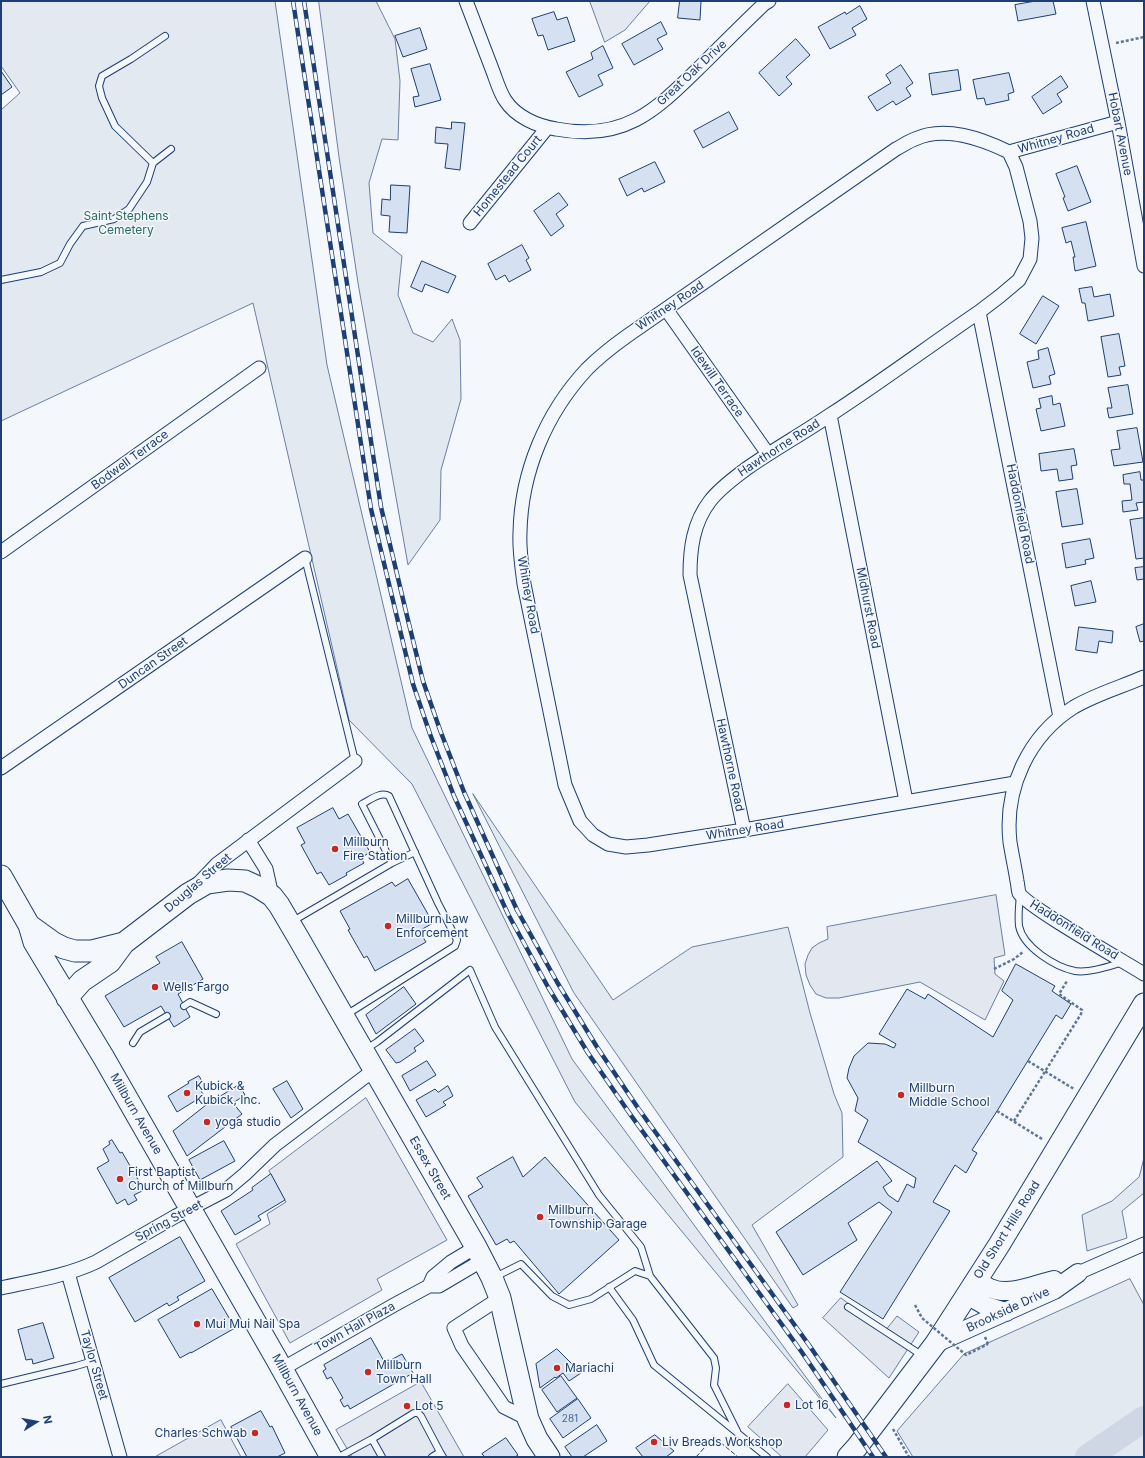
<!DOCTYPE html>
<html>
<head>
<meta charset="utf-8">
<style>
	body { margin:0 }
	#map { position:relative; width:1145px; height:1458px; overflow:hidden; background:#f4f7fb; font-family:Inter,sans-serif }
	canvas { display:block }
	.frame { position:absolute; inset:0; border:2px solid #1d3f73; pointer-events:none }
	.north { position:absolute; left:16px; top:1402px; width:40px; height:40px; -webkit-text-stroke:3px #f4f7fb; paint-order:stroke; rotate:79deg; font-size:11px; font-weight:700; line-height:16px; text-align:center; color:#1d3f73 }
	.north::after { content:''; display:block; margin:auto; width:14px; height:18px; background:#1d3f73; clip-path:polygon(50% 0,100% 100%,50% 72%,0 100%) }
</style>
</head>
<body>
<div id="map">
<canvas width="1145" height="1458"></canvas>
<div class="frame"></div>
<div class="north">N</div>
</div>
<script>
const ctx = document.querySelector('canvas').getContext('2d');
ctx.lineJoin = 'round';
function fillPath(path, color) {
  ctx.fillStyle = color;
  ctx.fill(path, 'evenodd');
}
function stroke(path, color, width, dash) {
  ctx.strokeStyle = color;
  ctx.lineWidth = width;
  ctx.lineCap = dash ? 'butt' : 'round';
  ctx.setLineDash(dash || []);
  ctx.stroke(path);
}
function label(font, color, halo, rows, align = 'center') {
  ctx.font = font + ' Inter,sans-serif';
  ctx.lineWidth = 3;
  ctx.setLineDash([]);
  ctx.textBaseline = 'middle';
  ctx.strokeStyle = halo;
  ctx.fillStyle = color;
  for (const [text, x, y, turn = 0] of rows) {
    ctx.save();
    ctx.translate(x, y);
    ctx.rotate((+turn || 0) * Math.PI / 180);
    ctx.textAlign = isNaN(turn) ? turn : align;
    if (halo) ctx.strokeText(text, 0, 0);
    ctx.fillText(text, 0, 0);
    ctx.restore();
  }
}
const green = new Path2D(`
	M1,1H275L327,365L412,728L572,1059L836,1418L575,1102L412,784L349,720L253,303L1,421V110L20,93L1,66Z
	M319,1H376L395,39L400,81L398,140L382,139L369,183L373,233L402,256L398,295L413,333L433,342L452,319L460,340L461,399L441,470L440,520L408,565L358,283L339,157Z
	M590,1H650L625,30L605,42Z
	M473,794L613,1000L692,947L788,927L810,1013L834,1094L842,1113L843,1157L752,1225L798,1305L793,1308L574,993Z
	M1144,1158V1193L1122,1211L1127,1238L1087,1251L1082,1215L1112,1201L1139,1177Z
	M1130,1279L1144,1305V1457H913L897,1431L964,1354Z`);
const parking = new Path2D(`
	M996,895L1005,955L994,958L995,974L1004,981L985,1020L920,982L839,998H826L816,994L810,985L806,975L805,964L808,955L812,948L819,943L828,939L827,927Z
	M366,1098L447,1240L377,1279L382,1290L290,1343L236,1244L270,1224L267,1214L286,1202L269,1171Z
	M841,1298L885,1331L897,1316L919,1332L889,1378L823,1318Z
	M421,1382L464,1457H352L336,1430Z
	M788,1384L828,1430L805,1457H782L748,1427Z
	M221,1420L241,1457H155Z`);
const river = new Path2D(`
	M1088,1457L1144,1419`);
const building = new Path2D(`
	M680,1H701L700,20L678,18Z
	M1036,1H1053L1056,14L1018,21L1015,5Z
	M860,6L867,19L852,28L856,35L830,49L818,27L845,12L846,14Z
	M554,12L557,20L567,17L575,41L548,50L543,35L538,36L532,19Z
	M661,22L667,34L657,39L663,49L634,65L622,44Z
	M420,28L427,49L403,57L395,36Z
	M796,39L810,55L786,77L792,84L779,96L759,73Z
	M603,46L613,68L598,75L603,85L579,97L566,72L593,59L591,53Z
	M430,64L441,100L415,107L413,97L419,96L411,69Z
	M901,65L913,83L906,88L911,96L896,105L893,101L877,111L868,97L891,83L886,75Z
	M958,70L961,90L932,95L929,74Z
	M1,71L12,87L1,95Z
	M1009,73L1014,92L1008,94L1009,100L986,105L984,98L977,99L973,80Z
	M1061,76L1068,87L1057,94L1062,102L1043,114L1032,97Z
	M729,112L738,129L703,148L694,131Z
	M452,122L465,123L460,170L445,168L448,144L435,143L436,127L451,129Z
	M655,162L665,182L644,192L642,188L627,196L619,179Z
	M1077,166L1091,202L1068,211L1063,198L1065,197L1056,174Z
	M391,185L410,186L407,233L389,232L390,216L381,215L382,199L390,200Z
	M559,193L568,205L556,214L564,226L551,236L534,211Z
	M1086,222L1096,266L1075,271L1073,257H1075L1071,241L1066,243L1062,228Z
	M522,245L529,258L526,260L531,270L509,282L505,275L496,280L488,264Z
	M422,261L456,276L448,293L425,284L422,292L411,287Z
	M1092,287L1094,297L1110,294L1114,316L1088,321L1085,303H1082L1079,289Z
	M1043,296L1059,306L1036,344L1020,334Z
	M1119,334L1125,366L1119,367L1121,375L1108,377L1101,337Z
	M1048,348L1055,374L1049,376L1051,384L1033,388L1027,362L1039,359L1038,351Z
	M1128,385L1133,414L1109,418L1107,408H1112L1108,388Z
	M1052,396L1053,405L1060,403L1065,426L1041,431L1036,409L1041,408L1039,399Z
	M1137,428L1143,462L1114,466L1111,450L1120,449L1117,431Z
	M1074,449L1077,465L1071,466L1073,479L1059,481L1057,469L1041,471L1039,454Z
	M1140,472L1141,480H1144V502L1136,503L1138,510L1123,512L1122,501L1132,500L1130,484H1124L1123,475Z
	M1077,489L1083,524L1062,527L1056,492Z
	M1144,518V558L1136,559L1130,520Z
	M1090,539L1094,558L1085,560L1086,564L1066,568L1062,544Z
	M1144,567V579L1137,580L1135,568Z
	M1091,581L1096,602L1075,606L1071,586Z
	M1144,624V641L1140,642L1136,627Z
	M1079,627L1113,631L1112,643L1099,641L1097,653L1076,650Z
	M333,808L339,819L348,814L370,852L361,858L364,863L346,873L347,875L329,885L321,872L317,874L301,845L305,843L297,828Z
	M408,879L433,923L419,931L426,942L375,971L367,956L364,958L348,930L350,929L340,911L392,882L395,886Z
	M182,942L203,979L178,994L190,1017L174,1027L161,1006L124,1027L105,996L160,963L156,957Z
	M1016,964L1055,986L1052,991L1071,1004L1062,1019L1056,1015L997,1111L972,1150L977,1153L966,1173L955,1165L933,1202L950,1211L883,1319L840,1292L892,1212L879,1202L848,1223L857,1240L803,1275L776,1232L877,1161L892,1181L883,1187L888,1195L898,1202L907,1184L914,1188L916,1178L858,1142L868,1120L855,1111L858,1098L847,1078L849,1068L854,1056L868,1043L885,1044L894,1048L896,1044L879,1034L907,989L925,999L928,994L993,1037L1013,1000L1002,991Z
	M404,987L416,1004L376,1034L366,1015Z
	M415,1029L424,1041L414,1048L416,1051L400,1062L396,1063L386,1050Z
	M427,1061L436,1075L410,1091L402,1076Z
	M199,1076L206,1088L201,1091L203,1094L198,1097V1099L177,1112L168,1096L189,1083L188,1082Z
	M287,1081L303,1109L291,1118L273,1089Z
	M239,1085L245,1095L233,1103L242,1114L187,1156L173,1131L206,1105Z
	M448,1086L453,1096L443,1102L446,1105L426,1117L416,1100L435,1089L438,1092Z
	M112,1140L120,1153L122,1152L144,1190L134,1195L137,1200L128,1205L125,1199L117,1204L97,1168L109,1161L103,1149L110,1144L109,1142Z
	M224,1141L235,1161L200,1180L189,1160Z
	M513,1157L523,1177L545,1157L619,1240L559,1294L514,1241L510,1243L507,1239L496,1245L468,1196L483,1187L477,1178Z
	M271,1174L285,1200L258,1216L261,1220L235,1235L221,1211L253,1190L252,1188Z
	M180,1237L205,1281L177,1297L179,1300L169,1306L167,1303L135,1322L109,1278Z
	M212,1289L235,1328L191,1353V1352L180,1358L158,1320Z
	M43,1323L54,1358L33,1364L32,1359L26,1360L18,1330Z
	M371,1338L385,1363L402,1354L413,1373L350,1409L348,1405L344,1407L340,1400L343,1398L331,1377L327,1379L323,1371L326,1369L324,1365Z
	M557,1349L581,1373L569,1381L563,1373L556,1378L555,1377L540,1388L536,1364Z
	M561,1376L577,1398L557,1412L542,1390Z
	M578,1399L591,1418L563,1438L550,1419Z
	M261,1411L270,1427L272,1426L285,1453L277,1457H247L231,1427Z
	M597,1425L607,1441L583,1457H572L565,1447Z
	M655,1435L674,1451L666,1457H643L636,1448Z
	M506,1438L518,1455L515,1457H485L482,1454Z`);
const path = new Path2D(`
	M1116,43L1144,37
	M994,969L1014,959L1023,952
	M1028,1061L1074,1089
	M997,1111L1042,1139
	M1014,1121L1081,1014L1082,1010L1059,994L1067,981
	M985,1337L988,1344
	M893,1429L909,1457`);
const lane = new Path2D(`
	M153,163L115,126L102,98L99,86L102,76L131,59L165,36
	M1,280L41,272L60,263L70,244L83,226L114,219L129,209L147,182L153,163L171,149
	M305,558L355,761
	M1020,895C1019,905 1018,917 1019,926C1023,947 1055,967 1075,971C1087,973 1111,966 1123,962
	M293,921L392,863L415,852
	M184,1006L190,1002L216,1014
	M346,1015L455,946L457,940L438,903L389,796C381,791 370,800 362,804L392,863
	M133,1043L140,1032L167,1016
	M366,1049L377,1042L470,970L495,1027L599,1195L641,1247L650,1276
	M495,1277L521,1264L552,1296L569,1305L591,1299L635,1271L650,1276L714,1358L716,1368L714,1385L737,1431
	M609,1287L633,1320L654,1365L767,1457
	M848,1307L923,1356
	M1,1384L76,1366L93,1361
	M339,1457L372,1439
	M382,1457L372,1439L414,1413H418L421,1416L440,1452
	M432,1457L440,1452L443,1457`);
const street = new Path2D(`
	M466,1C475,24 483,46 492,69C496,79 499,91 505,100C516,117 537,126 556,129C625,142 656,110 701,66C722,45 743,24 764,4L769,1
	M1093,1L1118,122L1144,266
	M470,223L547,128
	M666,309L768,454
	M979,312L1060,717
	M830,415L906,801
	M1,552L259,368
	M1144,677C1121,687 1096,694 1074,707C1028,736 1004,789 1010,842C1012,855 1015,868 1017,881C1018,885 1018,890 1019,893C1026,906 1125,962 1144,974
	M1,768L305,558
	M1015,783L744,830L648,845L626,847L608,844L593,835L580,821L565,785L524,584C522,567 519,550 520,533C521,472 546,413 587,369C599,357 613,346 627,336L896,149C902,146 909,141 915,139C945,125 982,139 1009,152L1118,122
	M744,830L690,575C690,549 693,523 710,501C720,488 733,479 746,469C773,450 802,434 830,415C881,382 929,346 979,312L1000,296L1019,280L1030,259L1032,238L1030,221L1016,167L1009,152
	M248,840L266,869L272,896
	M198,884L217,864L355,761
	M68,1273L120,1457
	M1078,1273L1144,1244
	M429,1286L433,1277L451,1262L476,1247
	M1,1288C33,1281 66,1276 96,1262L176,1216L226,1190L245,1174L275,1145L374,1070
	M500,1298L454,1328L462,1346L504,1407L528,1419
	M282,1369L394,1305L429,1286H439L483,1260`);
const secondary = new Path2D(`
	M977,1280C981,1283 985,1286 990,1288C1010,1297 1035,1284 1054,1280
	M967,1295L986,1306L1006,1312
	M936,1343L1054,1290L1078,1273`);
const primary = new Path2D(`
	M1,876L29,925L34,942L104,1058L277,1360L331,1457
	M29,925L54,943L64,948L75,951H92L124,943L188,894L207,883L228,880L245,881L258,887L272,896L279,905L299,939L476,1247L492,1278L500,1298L528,1419L537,1439L549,1457
	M67,998L82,981L110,962L124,943
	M848,1457L857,1447L936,1343L999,1245L1144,1004`);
const rail = new Path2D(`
	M293,1L371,509L413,684L430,734L454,796L508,914L548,987L588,1053L630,1114L801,1351L873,1457
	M304,1L381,507L407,616L423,681L440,730L464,792L517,910L557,982L597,1047L638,1108L809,1345L886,1457`);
const pathBridge = new Path2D(`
	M915,1305L922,1318L966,1355L988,1344`);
const fence = new Path2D(`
	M696,1457L714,1437L738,1457`);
const markers = [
	[335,849,4,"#c62828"],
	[388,926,4,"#c62828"],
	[155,987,4,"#c62828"],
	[187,1093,4,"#c62828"],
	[901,1095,4,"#c62828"],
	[207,1122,4,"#c62828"],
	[120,1179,4,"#c62828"],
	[540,1217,4,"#c62828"],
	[197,1324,4,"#c62828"],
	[557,1368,4,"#c62828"],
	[368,1372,4,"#c62828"],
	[787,1405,4,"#c62828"],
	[407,1406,4,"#c62828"],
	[255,1433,4,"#c62828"],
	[654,1442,4,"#c62828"]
];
const numberNames = [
	["281",570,1419]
];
const streetNames = [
	["Great Oak Drive",692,73,-43],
	["Hobart Avenue",1120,134,79],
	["Whitney Road",1056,139,-16],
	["Homestead Court",508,176,-51],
	["Whitney Road",670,306,-34],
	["Idewill Terrace",717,382,55],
	["Hawthorne Road",779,448,-33],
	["Bodwell Terrace",130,460,-36],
	["Haddonfield Road",1020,514,79],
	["Whitney Road",528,595,80],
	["Midhurst Road",868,608,79],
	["Duncan Street",153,663,-35],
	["Hawthorne Road",730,765,78],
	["Whitney Road",745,830,-9],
	["Douglas Street",198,883,-41],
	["Haddonfield Road",1074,930,32],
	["Millburn Avenue",136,1114,60],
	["Essex Street",430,1168,60],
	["Spring Street",169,1221,-28],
	["Old Short Hills Road",1007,1230,-58],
	["Brookside Drive",1008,1310,-25],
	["Town Hall Plaza",355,1327,-29],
	["Taylor Street",94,1365,74],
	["Millburn Avenue",297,1395,61]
];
const parkNames = [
	["Saint Stephens",126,216],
	["Cemetery",126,230]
];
const poiNames = [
	["Millburn",343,842],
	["Fire Station",343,856],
	["Millburn Law",396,919],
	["Enforcement",396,933],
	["Wells Fargo",163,987],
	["Kubick &",195,1086],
	["Kubick, Inc.",195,1100],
	["Millburn",909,1088],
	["Middle School",909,1102],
	["yoga studio",215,1122],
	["First Baptist",128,1172],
	["Church of Millburn",128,1186],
	["Millburn",548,1210],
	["Township Garage",548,1224],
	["Mui Mui Nail Spa",205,1324],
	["Millburn",376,1365],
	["Town Hall",376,1379],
	["Mariachi",565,1368],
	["Lot 16",795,1405],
	["Lot 5",415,1406],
	["Charles Schwab",247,1433,"right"],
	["Liv Breads Workshop",662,1442]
];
fillPath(green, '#e3e9f0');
stroke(green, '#687fa3', 1);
fillPath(parking, '#e3e8f0');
stroke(parking, '#687fa3', 1);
stroke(river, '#cfd7e4', 26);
fillPath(building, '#d5e0f0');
stroke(building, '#1d3f73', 1);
stroke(lane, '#1d3f73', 8);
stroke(street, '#1d3f73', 15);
stroke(secondary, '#1d3f73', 20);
stroke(primary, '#1d3f73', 23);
stroke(path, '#5e769c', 2.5, [3, 2]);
stroke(lane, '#f4f7fb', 6);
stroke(street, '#f4f7fb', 13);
stroke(secondary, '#f4f7fb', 18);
stroke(primary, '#f4f7fb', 21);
stroke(rail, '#1d3f73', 4.5);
stroke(rail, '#f4f7fb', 3, [9]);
stroke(pathBridge, '#5e769c', 2.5, [3, 2]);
stroke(fence, '#1d3f73', 1, [5, 2]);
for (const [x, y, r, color] of markers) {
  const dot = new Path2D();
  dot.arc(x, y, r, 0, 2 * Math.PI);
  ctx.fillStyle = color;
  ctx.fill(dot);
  stroke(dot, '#f4f7fb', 1.5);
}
label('10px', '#4b6792', null, numberNames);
label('12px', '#1d3f73', '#f4f7fb', streetNames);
label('12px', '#2c6c60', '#f4f7fb', parkNames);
label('12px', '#1d3f73', '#f4f7fb', poiNames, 'left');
</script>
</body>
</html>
